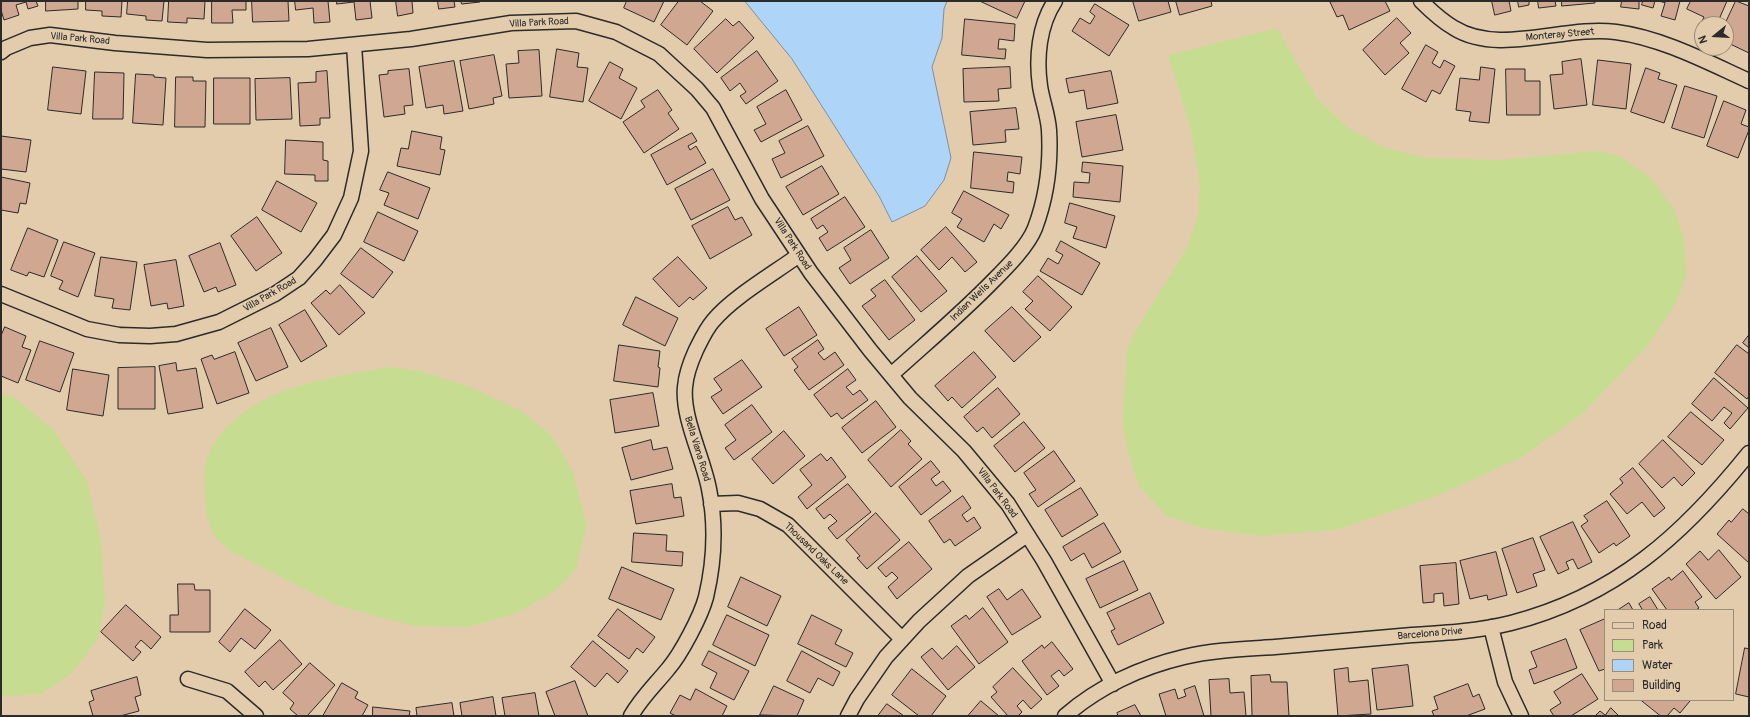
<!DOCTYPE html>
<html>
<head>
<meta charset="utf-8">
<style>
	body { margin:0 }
	#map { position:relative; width:1750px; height:717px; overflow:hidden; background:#e3ccac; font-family:Pangolin,sans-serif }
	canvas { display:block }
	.frame { position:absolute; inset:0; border:2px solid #2b2b2b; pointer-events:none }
	.legend { position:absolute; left:1604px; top:609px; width:130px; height:92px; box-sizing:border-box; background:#e3ccac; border:1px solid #998c78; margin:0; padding:5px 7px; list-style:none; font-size:12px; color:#2b2b2b }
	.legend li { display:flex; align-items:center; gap:8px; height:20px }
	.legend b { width:20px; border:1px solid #998c78 }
	.north { position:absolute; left:1694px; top:16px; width:40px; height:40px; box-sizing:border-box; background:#e3ccac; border:1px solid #998c78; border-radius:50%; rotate:252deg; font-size:11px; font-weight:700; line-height:16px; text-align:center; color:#2b2b2b }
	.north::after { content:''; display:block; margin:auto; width:14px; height:18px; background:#2b2b2b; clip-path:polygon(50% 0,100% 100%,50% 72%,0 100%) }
</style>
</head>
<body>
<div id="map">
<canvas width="1750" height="717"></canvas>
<div class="frame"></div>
<ul class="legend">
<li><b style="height:5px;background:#e3ccac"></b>Road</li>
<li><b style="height:11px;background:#c6dc91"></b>Park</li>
<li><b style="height:11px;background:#aed4f7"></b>Water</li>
<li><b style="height:11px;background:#d0a790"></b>Building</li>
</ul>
<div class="north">N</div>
</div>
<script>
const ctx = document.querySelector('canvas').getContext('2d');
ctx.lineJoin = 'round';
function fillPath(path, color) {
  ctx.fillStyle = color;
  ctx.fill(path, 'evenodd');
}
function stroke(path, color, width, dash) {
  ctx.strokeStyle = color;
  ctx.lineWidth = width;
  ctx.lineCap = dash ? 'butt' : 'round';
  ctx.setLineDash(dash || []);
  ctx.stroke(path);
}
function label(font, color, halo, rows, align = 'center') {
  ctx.font = font + ' Pangolin,sans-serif';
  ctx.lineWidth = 3;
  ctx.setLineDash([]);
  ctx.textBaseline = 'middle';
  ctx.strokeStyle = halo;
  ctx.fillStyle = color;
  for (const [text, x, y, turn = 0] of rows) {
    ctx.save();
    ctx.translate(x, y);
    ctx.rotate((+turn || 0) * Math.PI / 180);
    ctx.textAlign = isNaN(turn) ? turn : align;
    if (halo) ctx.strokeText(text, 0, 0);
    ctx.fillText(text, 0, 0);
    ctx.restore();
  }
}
const green = new Path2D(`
	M1277,28L1317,98L1348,128L1386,148L1426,158L1498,160L1599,151L1621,157L1652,179L1674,209L1684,240L1686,276L1676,303L1646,348L1582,414L1522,457L1439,495L1336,530L1259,536L1203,528L1167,516L1139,486L1128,452L1123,422L1127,350L1135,332L1187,248L1198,215L1200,185L1191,129L1168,55Z
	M389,367L417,370L473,388L523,412L552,436L572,470L587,525L575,571L555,591L515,614L468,627L415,626L338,606L232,552C209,536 205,519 205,491C205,484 204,475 205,467C208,451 217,436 229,425C271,384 333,377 389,367Z
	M1,394L14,397L54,431L87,481L101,541L105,602L98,639L71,674L41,694L1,696Z`);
const water = new Path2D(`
	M745,1H947L944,9L942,38L932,67L951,158L944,180L925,206L892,222L879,196L792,59Z`);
const building = new Path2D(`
	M1,1H36L38,6L28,9L26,2L16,5L19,15L4,20L1,10Z
	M46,1H78V9L46,11Z
	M86,1H122L121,17L102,16V11L86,10Z
	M128,1H164L162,21L146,20V16L127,14Z
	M169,1H205L204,19L187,18V23L168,22Z
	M212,1H246V10H232L233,23H212Z
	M252,1H288L289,21L253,22Z
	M295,1H328L330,22L314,23L313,8L296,10Z
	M337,1H370L372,18L356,20L354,2L337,4Z
	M396,1H412L413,13L398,16Z
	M438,1H454L455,7L439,9Z
	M461,1H480V2L462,4Z
	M627,1H664L654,22L624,8Z
	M679,1H700L713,11L687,45L661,25Z
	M980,1H1025L1017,18Z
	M1133,1H1168L1171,12L1139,21Z
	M1176,1H1211L1212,6L1180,15Z
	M1385,1L1390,11L1349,30L1343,15L1337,17L1330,2Z
	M1492,1H1509L1511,11L1495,15Z
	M1518,1H1529V5L1519,7Z
	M1538,1H1555L1556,6L1539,8Z
	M1562,1H1595V3L1562,6Z
	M1622,1H1639V9L1621,7Z
	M1643,1H1655L1653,8L1642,5Z
	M1658,1H1680L1675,20L1661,16L1665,3Z
	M1691,1H1727L1717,24H1702V32L1698,30L1704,17L1687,9Z
	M1736,1L1749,6V53L1726,42L1725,24Z
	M1095,4L1129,25L1109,56L1072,31L1080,18L1090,24L1095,16L1090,12Z
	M1397,18L1411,33L1400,43L1409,53L1385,75L1363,50Z
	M726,19L733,26L739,21L754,38L717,73L694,49Z
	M965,19L1015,24L1014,41L999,39L998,49H1006L1005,59L962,55Z
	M1426,45L1438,52L1432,63L1440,68L1444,60L1455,66L1440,94L1432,90L1426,102L1402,89Z
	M557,49L579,53L577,67L588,68L583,102L550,97Z
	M539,50L542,96L509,98L506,64L519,63L518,51Z
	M757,51L778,81L746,104L740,96L746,92L740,83L730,91L721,78Z
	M494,55L502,96L493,98L494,104L469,109L460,61Z
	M1581,59L1587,105L1554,109L1550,75L1563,74L1562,62Z
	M1598,60L1631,64L1626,109L1593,105Z
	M454,61L463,111L444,114L443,105L426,108L419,67Z
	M610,62L623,69L619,78L637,88L621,119L589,101Z
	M53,67L86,71L81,114L48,110Z
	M1010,67L1011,88L998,89L999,101L964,102L963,69Z
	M1481,67L1495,69L1489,123L1469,121L1471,112L1456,110L1460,78L1479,80Z
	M1646,68L1660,73L1658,79L1677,85L1664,123L1631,112Z
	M409,69L413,105L404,106L405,114L384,117L379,75L388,74V71Z
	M1506,69H1525V81H1540V115H1507Z
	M327,71L330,118H320V125L300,126L298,83L316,82V72Z
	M1111,71L1118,103L1087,109L1084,90L1069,93L1066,79Z
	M95,72L124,73L123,119H93Z
	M136,74L154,75V77L166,78L163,125L133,123Z
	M176,77H193V81H206L205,127H175Z
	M214,78H250V124H214Z
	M290,78L292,119L256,120L255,79Z
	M1685,86L1717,96L1704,138L1672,128Z
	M658,90L672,110L668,113L679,129L644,153L623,122L645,107L641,101Z
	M786,90L802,120L761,142L754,130L766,124L757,107Z
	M1724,101L1746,110L1741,124L1749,127V130L1738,158L1707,146Z
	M1016,108L1019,129L1005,130L1006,142L973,145L970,112Z
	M1116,115L1123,150L1082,157L1076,122Z
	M808,126L824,156L781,178L772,159L785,153L779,141Z
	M412,131L442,137L440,149L445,150L440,175L397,166L401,148L408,149Z
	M692,133L697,141L688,146L690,150L696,146L706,163L667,185L651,155Z
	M1,136L31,140L26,172L1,169Z
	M286,140L323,142V160L328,161V181H315V175L285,174Z
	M974,152L1022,157L1020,174L1008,172L1007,181L1014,182L1013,193L971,188Z
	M1083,162L1123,166L1120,202L1073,197L1074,182L1089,183L1090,173L1082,172Z
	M822,166L839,194L803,215L786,187Z
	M713,169L730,200L691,220L675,189Z
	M388,172L430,188L418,219L384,205L389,193L380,190Z
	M1,177L30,183L26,204L20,203L18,213L1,210Z
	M277,181L317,203L301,232L262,210Z
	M964,191L1009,215L1001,229L994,224L984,242L957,227L962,219L952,213Z
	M845,197L865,227L827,251L819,238L828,232L823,225L817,229L811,219Z
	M1070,203L1115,216L1106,248L1073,238L1077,227L1065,223Z
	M728,207L735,220L742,217L752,235L710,259L692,226Z
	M378,212L418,231L404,261L364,242Z
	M257,217L282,253L256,271L231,236Z
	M946,227L977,262L965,272L952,257L939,270L921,250Z
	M28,228L58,240L44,277L29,272L27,276L11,270Z
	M871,230L889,258L850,284L839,268L851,260L844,248Z
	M1061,241L1100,263L1082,295L1040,271L1048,258L1058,264L1063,255L1056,251Z
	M64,242L95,253L78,297L59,289L63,281L51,276Z
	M220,243L236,285L218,292L216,287L204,292L189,256Z
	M361,248L393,272L373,298L341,274Z
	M917,256L947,291L921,312L892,277Z
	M101,257L137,262L130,310L112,308L114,299L95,296Z
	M678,257L707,288L693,300L690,297L679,307L653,279Z
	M176,260L184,306L168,309L167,303L151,306L144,265Z
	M1038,276L1072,307L1050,331L1025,309L1033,301L1023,292Z
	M885,280L915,320L889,340L862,306L876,296L871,290Z
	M340,285L365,313L339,335L311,303L326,290L330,294Z
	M636,297L678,318L665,346L623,325Z
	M799,307L817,335L784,356L766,329Z
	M1012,307L1041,337L1014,362L985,331Z
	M305,310L327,346L301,362L279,325Z
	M5,327L26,336L22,347L31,350L18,383L1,376V336Z
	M271,328L288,367L256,381L238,343Z
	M1749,335V348L1743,343Z
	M818,340L824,349L818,353L824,360L835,352L844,365L809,390L794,370L798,367L792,359Z
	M40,341L74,353L60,392L26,380Z
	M619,345L660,351L658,367L660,368L658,387L614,381Z
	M1737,345L1749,354V396L1747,399L1715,373Z
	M235,352L249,393L217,404L201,359L212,355L214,359Z
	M974,352L996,377L962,408L952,397L948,401L935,386Z
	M742,360L762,387L723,414L711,397L722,390L714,379Z
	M176,363L177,371L196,368L203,408L168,414L159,366Z
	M155,367V409H118V368Z
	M73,369L109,375L103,416L67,410Z
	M848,369L856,380L846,387L853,395L860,390L868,400L842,419L837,413L831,417L814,395Z
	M1714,378L1748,408L1730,429L1724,423L1732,413L1724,407L1712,421L1692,404Z
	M998,388L1020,414L992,438L983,427L977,432L964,417Z
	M653,393L659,426L615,433L610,400Z
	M876,401L896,427L862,453L842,428Z
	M752,405L772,432L734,460L725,448L736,440L725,425Z
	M1691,412L1724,440L1702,465L1668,437Z
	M1024,422L1045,448L1015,472L994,446Z
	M901,430L911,441L908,444L922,459L891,487L868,460Z
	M784,431L805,456L773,484L752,459Z
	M651,440L653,450L667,447L673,469L631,480L622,448Z
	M1663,440L1695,473L1682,486L1674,477L1662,488L1639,464Z
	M1054,451L1075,481L1038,507L1029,494L1036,490L1024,473Z
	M821,454L827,461L831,457L846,477L807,509L798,497L812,485L800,470Z
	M931,461L940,472L931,479L936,486L943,481L951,491L921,515L899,487Z
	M1633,468L1665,508L1654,517L1642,502L1627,514L1610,494L1623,483L1620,479Z
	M672,484L674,498L681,497L684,516L636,524L630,491Z
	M848,484L871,512L837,539L828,528L837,521L830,514L824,519L816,509Z
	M1081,488L1098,515L1062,537L1045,510Z
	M963,496L971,508L962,515L967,522L974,517L981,528L955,546L950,539L944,543L929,521Z
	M1607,501L1630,536L1616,546L1614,543L1599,553L1581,526L1588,521L1584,516Z
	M1743,509L1749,514V563L1717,534L1729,520L1731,522Z
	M876,513L900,540L867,569L857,558L860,556L846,540Z
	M1573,522L1592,562L1578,569L1573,559L1566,562L1569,569L1558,574L1540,537Z
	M1104,523L1121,552L1092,568L1084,553L1071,561L1063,547Z
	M634,533L667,535L666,551L683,552L682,566L632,562Z
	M1533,538L1545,570L1533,574L1537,586L1517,593L1502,549Z
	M909,542L932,569L897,599L888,587L898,578L892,572L886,577L878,568Z
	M1719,550L1741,577L1716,599L1686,564L1700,551L1708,560Z
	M1496,552L1507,595L1488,600L1487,595L1470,599L1460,561Z
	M1124,561L1138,590L1100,608L1086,579Z
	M1456,563L1459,604L1444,606L1443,593L1434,594V602L1423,603L1420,566Z
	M622,567L674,589L661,620L609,599Z
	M1683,571L1702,597L1695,602L1699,608L1696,610H1667L1652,589L1669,577L1671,580Z
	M741,577L781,596L767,626L728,607Z
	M178,584H194L195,590H210V632H170V615H178Z
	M999,589L1007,600L1022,589L1041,617L1012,635L987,597Z
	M1150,593L1164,623L1118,645L1111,631L1115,629L1107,613Z
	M1650,597L1658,610H1640L1642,609L1639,604Z
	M1629,603L1633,610H1618Z
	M126,605L161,637L151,649L141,640L135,647L141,652L133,661L101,632Z
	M983,608L1008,642L979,664L951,626L966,615L969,619Z
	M245,609L271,630L255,649L241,638L230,652L219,642Z
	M618,609L655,637L643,653L637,648L629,659L598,636Z
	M727,615L769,635L755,666L713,645Z
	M812,615L842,630L835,644L853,653L846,667L798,644Z
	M1605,619V669L1599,671L1580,630Z
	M1566,639L1577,668L1534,684L1529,670L1537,667L1531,652Z
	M280,640L302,664L273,690L265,681L259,687L245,672Z
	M593,641L628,671L618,683L607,673L595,687L571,667Z
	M1052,642L1073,669L1064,676L1059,670L1051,676L1059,686L1047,695L1022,661L1042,645L1044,648Z
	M957,646L975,667L948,690L921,657L932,648L942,659Z
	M1745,648L1749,649V697L1736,694Z
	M709,651L749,671L734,700L710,688L717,673L702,665Z
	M802,651L840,672L833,686L818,678L810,693L787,681Z
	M310,663L335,685L307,716H298L290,709L294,703L283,693Z
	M1408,665L1413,706L1377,710L1372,669Z
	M1013,668L1042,699L1031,709L1023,700L1017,706L1022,712L1018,716H1008L991,697L997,692L993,687Z
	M1348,668L1349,682L1368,680L1371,714L1338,716L1334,670Z
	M912,669L946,696L931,716H919L892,695Z
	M1582,674L1598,699L1571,716H1554L1550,710L1561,703L1554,692Z
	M1270,675L1271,682H1287L1289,716H1252L1251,676Z
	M137,677L141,695L135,697L139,711L120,716H93L89,702L94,700L91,691Z
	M1229,679L1230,693L1244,692L1246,716H1211L1209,680Z
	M575,681L588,716H555L546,692Z
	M342,683L358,692L355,698L368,705L362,716H323Z
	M1468,684L1473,697L1479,694L1485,709L1466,716H1434L1432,711L1438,709L1434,697Z
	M774,686L804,700L797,716L760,715Z
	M1195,686L1204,716H1166L1159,694L1175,689L1178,699L1186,696L1184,690Z
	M696,689L727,706L722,716H676L670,713L680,695L690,700Z
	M535,693L539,716H505L502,698Z
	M493,697L496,716H462L460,703Z
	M1641,700H1689L1690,701L1680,713L1674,708L1667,716H1661Z
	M981,701L999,716H968Z
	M452,703L454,716H417L416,708Z
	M887,704L904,716H878Z
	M1135,705L1141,716H1118L1117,713Z
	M373,707L410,711L409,716H373Z
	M1611,708L1619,716H1595L1600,711L1605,715Z`);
const street = new Path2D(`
	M1421,1C1431,11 1442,21 1454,28C1499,56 1565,25 1616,32C1662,38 1707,62 1749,81
	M1,52L6,48L30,38L50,35L115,43L207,50L308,49L411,39L511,23L576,21L616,32L659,54L697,89L713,108L762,199L811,273L870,350L910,398L964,451L1008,504L1044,561L1113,684
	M1,294L87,329L119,335L150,336L176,334L219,322L275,294L299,278L315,260L334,235L351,198L361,151L354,45
	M891,375C925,344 961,314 993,281C1007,267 1028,246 1035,228C1047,196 1051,164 1049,130C1048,115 1042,100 1040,86C1036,58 1039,25 1055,1
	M711,504L738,503L760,509L788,525L902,639
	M1491,627L1505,682L1521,716
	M188,679L227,691L256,716
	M631,716C641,698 655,685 668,669C681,654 701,616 706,597C714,563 716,524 709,489C703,457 682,418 685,387C686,374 691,361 696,350C701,340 706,329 713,321C733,297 773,274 799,255
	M848,716L857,699L886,657L919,621L968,576L1027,535
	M1065,716C1098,687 1141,667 1184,657C1213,650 1245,649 1275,647C1321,643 1367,639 1412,635C1445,633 1479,631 1511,623C1616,596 1683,535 1749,453`);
const streetNames = [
	["Villa Park Road",539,23,-3],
	["Monteray Street",1560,35,-5],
	["Villa Park Road",80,39,5],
	["Villa Park Road",792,244,57],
	["Indian Wells Avenue",982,291,-44],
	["Villa Park Road",270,295,-30],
	["Bella Viana Road",697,449,73],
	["Villa Park Road",997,493,53],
	["Thousand Oaks Lane",816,554,44],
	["Barcelona Drive",1430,634,-5]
];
fillPath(green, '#c6dc91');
fillPath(water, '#aed4f7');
stroke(water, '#7a90a5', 1);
fillPath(building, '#d0a790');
stroke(building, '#2b2b2b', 1);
stroke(street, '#2b2b2b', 17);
stroke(street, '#e3ccac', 14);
label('10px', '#2b2b2b', '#e3ccac', streetNames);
</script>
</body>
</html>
